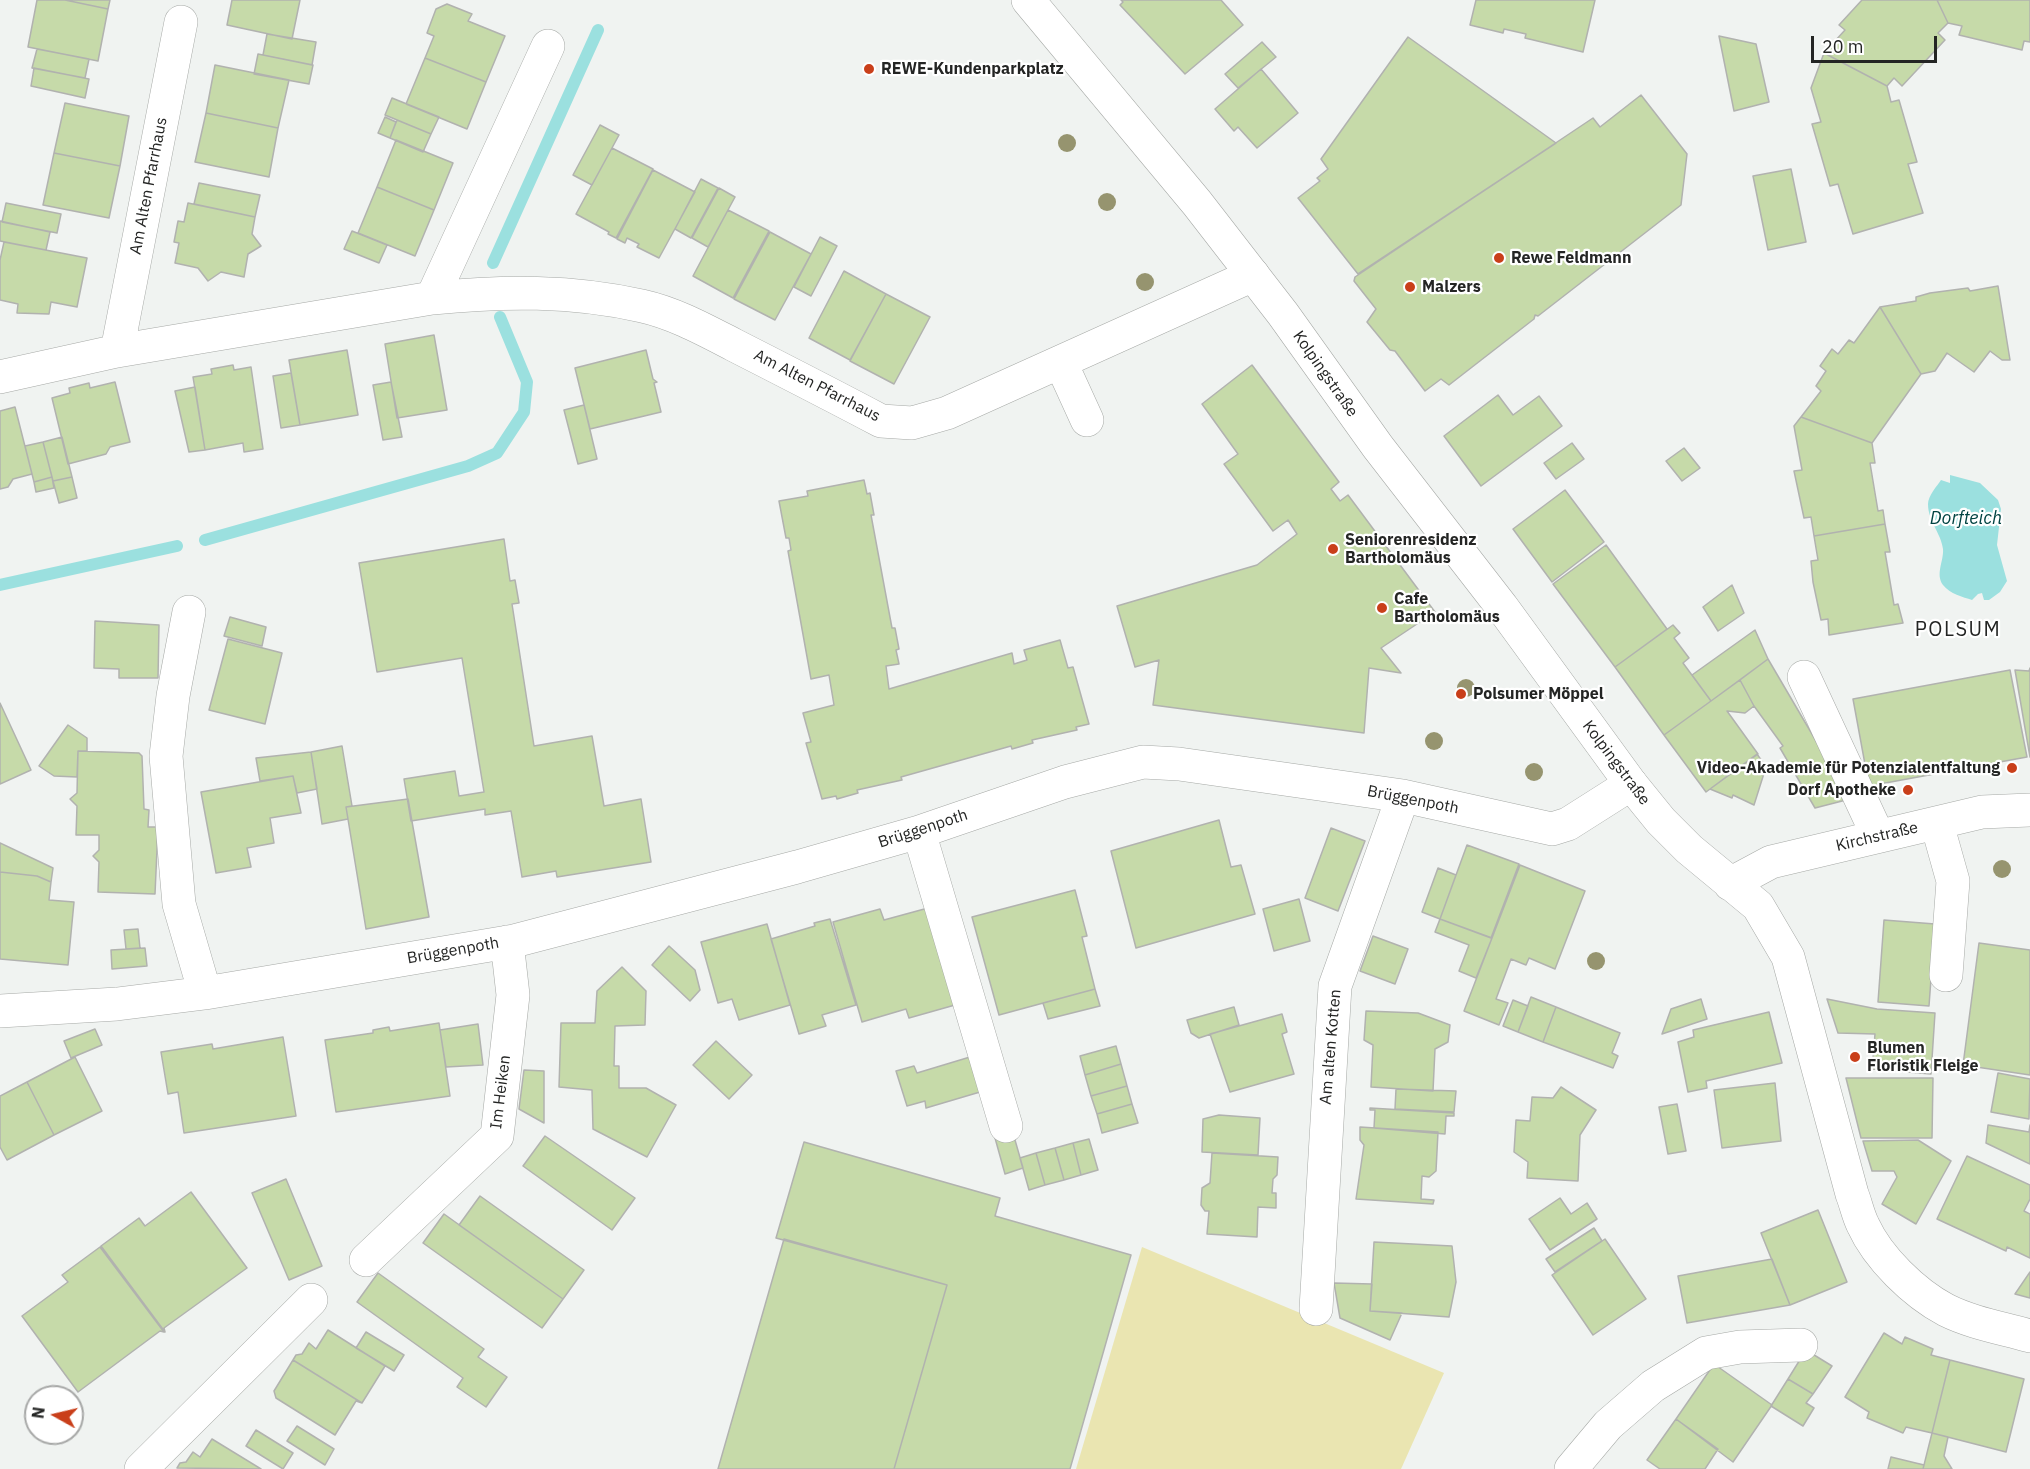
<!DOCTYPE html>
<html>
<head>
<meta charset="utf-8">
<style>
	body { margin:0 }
	#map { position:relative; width:2030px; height:1469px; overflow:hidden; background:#f0f3f1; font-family:"IBM Plex Sans",sans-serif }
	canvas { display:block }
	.north { position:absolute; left:24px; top:1385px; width:60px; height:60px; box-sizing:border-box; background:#fff; border:2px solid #a7a8a7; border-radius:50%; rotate:278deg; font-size:16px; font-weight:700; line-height:24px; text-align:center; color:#242524 }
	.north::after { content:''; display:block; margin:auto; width:21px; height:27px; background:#c93f1a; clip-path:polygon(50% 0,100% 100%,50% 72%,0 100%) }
	.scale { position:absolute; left:1811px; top:36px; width:126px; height:27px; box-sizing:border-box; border:3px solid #242524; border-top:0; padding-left:8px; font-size:18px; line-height:21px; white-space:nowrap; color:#242524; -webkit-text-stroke:4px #fff; paint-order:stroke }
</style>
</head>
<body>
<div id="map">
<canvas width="2030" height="1469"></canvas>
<div class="north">N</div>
<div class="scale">20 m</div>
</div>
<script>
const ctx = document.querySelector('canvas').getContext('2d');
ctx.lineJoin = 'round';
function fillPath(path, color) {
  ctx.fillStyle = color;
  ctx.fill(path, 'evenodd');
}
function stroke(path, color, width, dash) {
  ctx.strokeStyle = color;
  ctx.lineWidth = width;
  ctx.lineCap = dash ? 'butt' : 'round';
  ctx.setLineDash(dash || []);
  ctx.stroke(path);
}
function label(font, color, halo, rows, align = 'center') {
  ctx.font = font + ' "IBM Plex Sans",sans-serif';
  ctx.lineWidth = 4.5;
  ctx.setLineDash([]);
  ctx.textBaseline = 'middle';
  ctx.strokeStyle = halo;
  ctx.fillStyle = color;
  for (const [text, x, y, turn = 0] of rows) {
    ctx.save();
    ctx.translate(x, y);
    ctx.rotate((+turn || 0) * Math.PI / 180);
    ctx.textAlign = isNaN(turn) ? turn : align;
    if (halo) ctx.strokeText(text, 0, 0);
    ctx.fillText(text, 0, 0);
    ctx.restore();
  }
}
const green = new Path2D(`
	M1142,1247L1444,1373L1401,1469H1076Z`);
const water = new Path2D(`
	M1950,475L1980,483L1998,500L2001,509L1997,545L2007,581L2000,592L1989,600H1984L1982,593L1978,594L1972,600C1963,597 1950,594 1943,585C1935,574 1944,561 1943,549C1941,533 1928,521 1928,504C1928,496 1937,486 1941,480L1950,483Z`);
const stream = new Path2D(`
	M493,263L598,30
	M205,540L468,466L497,453L524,412L527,382L500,317
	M0,585L177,546`);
const building = new Path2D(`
	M37,0H65L108,9L98,61L28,47Z
	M65,0H110L108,9Z
	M232,0H300L292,39L227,25Z
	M1121,0H1221L1243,25L1185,74L1120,5L1123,2Z
	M1476,0H1595L1583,52L1525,38L1526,34L1504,29L1503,33L1470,25Z
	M1862,0H1937L1948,23L1938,33L1945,40L1902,86L1894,78L1887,86L1824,53L1845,30L1839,25Z
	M1937,0H2030V42L2024,41L2022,50L1959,35L1962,26L1948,23Z
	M447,4L472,14L468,21L505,36L486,82L425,58L434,36L427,33L436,9Z
	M267,34L316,42L312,65L263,55Z
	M1719,36L1756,44L1769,102L1734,111Z
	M1408,37L1556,143L1358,274L1298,198L1320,181L1317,178L1328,169L1321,159Z
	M1262,42L1276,57L1238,88L1225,74Z
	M37,49L89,59L85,78L32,68Z
	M1824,53L1887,86L1891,102L1899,100L1917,162L1908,164L1923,213L1853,234L1838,184L1830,186L1812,124L1821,122L1811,88Z
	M258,54L313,65L309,84L254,74Z
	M425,58L486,82L467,129L406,104Z
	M215,65L289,80L278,128L206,113Z
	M34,68L89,79L85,98L31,86Z
	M1261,69L1298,113L1257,148L1238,127L1234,131L1215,109Z
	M1641,95L1687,154L1681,205L1538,316L1535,315L1534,319L1449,385L1441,379L1425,391L1395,351L1390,350L1367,322L1376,309L1354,281L1355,277L1593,118L1600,127Z
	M392,98L439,117L431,134L385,115Z
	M65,103L129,116L120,166L54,153Z
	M206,113L278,128L269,177L195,162Z
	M385,117L396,122L390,138L378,133Z
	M397,120L431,134L423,152L390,138Z
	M600,125L619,135L592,185L573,175Z
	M396,140L453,163L434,210L377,187Z
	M612,148L653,169L616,238L608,234L609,232L576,214Z
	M54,153L120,166L109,218L43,205Z
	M1791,169L1806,242L1768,250L1753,176Z
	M653,170L695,192L659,258L637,247L639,244L627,238L625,243L617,239Z
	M701,179L718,188L691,238L675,229Z
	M199,183L260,195L255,217L194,204Z
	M377,187L434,210L415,256L358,233Z
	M719,188L735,197L708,247L692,238Z
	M6,203L61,214L57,233L2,222Z
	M188,203L255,217L252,234L261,246L248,254L244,277L221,272L208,281L198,268L175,263L179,243L174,242L178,221L184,222Z
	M728,210L769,231L733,298L693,276Z
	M0,221L50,232L46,250L0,241Z
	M352,231L387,245L379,263L344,249Z
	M770,232L811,254L775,320L734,299Z
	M820,237L837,246L811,296L794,287Z
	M4,242L87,258L77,307L51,302L49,314L17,313L18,304L0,300V260Z
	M844,271L886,294L850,360L809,338Z
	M1998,286L2010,360H2002L1990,351L1974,372L1947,353L1935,371L1921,374L1880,307L1916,301V297L1930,293L1968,288L1970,291Z
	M886,294L930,317L894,384L850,361Z
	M1880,307L1921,374L1872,443L1801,417L1821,391L1816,386L1826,371L1820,366L1832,349L1838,354L1849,340L1854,343Z
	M434,335L447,410L397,418L385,344Z
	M347,350L358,415L300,425L289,360Z
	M646,350L653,379L657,382L654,383L661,412L590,429L575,368Z
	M233,365L234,370L251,367L263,449L244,452L243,443L205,450L193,377L212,374L211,369Z
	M1252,365L1339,482L1331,489L1340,501L1348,495L1435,612L1381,648L1401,673L1369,668L1364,733L1153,705L1159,660L1135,667L1117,606L1257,565L1297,534L1288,520L1273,531L1224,464L1238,454L1202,404Z
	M291,373L300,425L281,428L273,376Z
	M115,382L130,442L110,447L106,454L68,464L52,398L70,393L69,388L89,383L90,388Z
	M391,382L402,437L383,440L373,385Z
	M195,387L205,450L189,452L175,391Z
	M1498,395L1513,415L1539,396L1562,426L1481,486L1444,436Z
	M584,405L597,459L578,464L564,410Z
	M15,407L32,474L13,479L8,487L0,489V411Z
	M1801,417L1872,443L1875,463H1870L1878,511L1883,510L1885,524L1814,536L1811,517L1804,518L1794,471L1802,470L1794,426Z
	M62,437L72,477L53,481L43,442Z
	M43,442L52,477L34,482L25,446Z
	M1572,443L1584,459L1556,479L1544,463Z
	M1684,448L1700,468L1682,481L1666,461Z
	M52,477L54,488L36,492L34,482Z
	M72,477L77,498L59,503L53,481Z
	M864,480L867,494L870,493L874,515H871L892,628H895L899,649L896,650L899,664L886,666L889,689L1012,653L1014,664L1027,660L1024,650L1060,640L1068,668L1073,667L1089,724L1076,727L1077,730L1032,740L1033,743L1012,749L1011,746L901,777L902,780L857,790L858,793L837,799L836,796L822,799L806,743L811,742L803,713L834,705L829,675L811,679L788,551L791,550L789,538H786L779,501L808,496L807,491Z
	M1565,490L1604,542L1552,582L1513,529Z
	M1885,524L1890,552H1885L1894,605L1898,604L1903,623L1829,635L1828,619L1821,620L1813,582L1811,561L1818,560L1814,536Z
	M504,539L510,581L515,580L519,603L512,604L534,746L592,736L604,806L641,799L651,862L557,877L556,871L522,877L511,811L485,815V809L411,821L404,779L455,771L459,796L484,792L462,658L377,672L359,563Z
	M1606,545L1667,629L1615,667L1553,584Z
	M1732,585L1744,613L1718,631L1703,607Z
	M230,617L266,627L262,646L224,636Z
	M95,621L159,625L158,678H119V669L94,668Z
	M1673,625L1680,633L1674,638L1689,658L1683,663L1711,701L1664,735L1615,667Z
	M1755,630L1768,659L1711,701L1692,675Z
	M228,639L282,653L265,724L209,710Z
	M1768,659L1850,799L1815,808L1780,748L1783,746L1754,706L1740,680Z
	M2030,668V757L2015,670L2029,671Z
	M2010,670L2027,757L1869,786L1853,699Z
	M1740,680L1754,706L1745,713L1727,711L1758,754L1706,792L1664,735Z
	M0,703L31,770L0,784Z
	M68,725L87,738V751H78L77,777L54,776L39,766Z
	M342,746L352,806L346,807L348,819L322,824L311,752Z
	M78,751L139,753L142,756L144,809L149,810L148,827H158L155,894L98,892L99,862L93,856L99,850V835H76L77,806L70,799L77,793Z
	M311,752L317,789L297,793L293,776L260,781L256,758Z
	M1757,754L1766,767L1754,805L1733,795L1732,798L1710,789Z
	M293,776L301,813L270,818L274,843L247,848L251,867L216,873L201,792Z
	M408,799L429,917L366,929L346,807Z
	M1219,820L1231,867L1241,865L1255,914L1136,948L1111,851Z
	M1331,828L1365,841L1338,911L1305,898Z
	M0,843L53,868L51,882L37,876L0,872Z
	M1467,845L1519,864L1491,938L1440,919Z
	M1520,865L1585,891L1555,969L1529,958L1526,965L1511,959L1496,999L1508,1003L1499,1025L1464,1011Z
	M1438,868L1456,875L1440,919L1422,912Z
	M0,872L37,876L51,882L49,900L74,902L68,965L0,959Z
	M1075,890L1087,936L1082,937L1095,989L999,1015L972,917Z
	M1299,899L1310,941L1274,951L1263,909Z
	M928,908L955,1005L909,1018L906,1009L862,1022L833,922L880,909L884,920Z
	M830,919L856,1005L822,1015L826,1026L799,1034L771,939L815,926L814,923Z
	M1440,919L1492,938L1476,978L1459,971L1469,945L1435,932Z
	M1884,920L1935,924L1929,1006L1878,1002Z
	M767,924L790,1005L739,1020L732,999L718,1003L701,942Z
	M138,929L140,948L126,949L124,930Z
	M1373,936L1408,949L1395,984L1360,971Z
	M1979,943L2030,950V1075L1963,1065Z
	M669,946L695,970L700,990L690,1001L652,965Z
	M145,948L147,966L112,969L111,950Z
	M622,967L646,991L645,1025L615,1026L614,1066H619V1088H646L676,1105L647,1157L593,1129L592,1090L559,1087L561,1023H595L597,991Z
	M1095,989L1100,1006L1048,1019L1043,1003Z
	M1531,997L1556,1007L1543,1042L1518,1032Z
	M1701,999L1707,1019L1662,1034L1671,1009Z
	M1827,999L1877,1009L1935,1013L1931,1074L1872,1069L1875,1034L1838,1033Z
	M1513,1000L1528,1006L1518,1032L1503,1026Z
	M1234,1007L1239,1025L1199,1038L1191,1033L1187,1020Z
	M1556,1007L1620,1033L1612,1053L1618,1056L1613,1068L1543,1042Z
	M1366,1011L1418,1013L1450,1025L1448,1042L1435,1049L1433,1091L1371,1087L1373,1045L1364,1040Z
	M1769,1012L1782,1063L1706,1081L1707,1088L1688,1092L1678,1042L1694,1037L1693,1030Z
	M1282,1014L1287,1032L1282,1034L1294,1074L1230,1092L1210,1034Z
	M439,1023L450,1096L336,1112L325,1040L373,1033V1030L389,1027L390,1031Z
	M478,1024L483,1065L446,1067L440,1030Z
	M95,1029L102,1045L71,1058L64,1041Z
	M283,1037L296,1116L184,1133L178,1092L168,1094L161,1052L212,1044L213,1049Z
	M716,1041L752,1075L729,1099L693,1065Z
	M1116,1046L1121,1064L1085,1075L1080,1056Z
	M75,1057L102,1111L54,1135L27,1082Z
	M970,1057L980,1092L926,1108L925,1101L907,1106L896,1071L914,1066L917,1073Z
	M1121,1064L1127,1086L1091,1096L1085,1075Z
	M524,1070L544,1071V1123L519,1109Z
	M1998,1073L2030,1079L2029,1119L1991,1112Z
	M1846,1078H1933L1932,1138H1861Z
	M27,1082L54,1135L7,1160L0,1147V1096Z
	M1775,1083L1781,1141L1722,1148L1714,1090Z
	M1127,1086L1132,1104L1097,1114L1091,1096Z
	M1561,1087L1596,1110L1580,1135L1578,1181L1527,1178L1528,1162L1514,1152L1516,1120L1530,1121L1532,1097L1553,1098Z
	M1396,1089L1456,1091L1454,1112L1395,1109Z
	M1132,1104L1138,1123L1102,1133L1097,1114Z
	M1677,1104L1686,1151L1668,1154L1659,1107Z
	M1370,1108L1454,1113V1116H1446L1445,1134L1374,1128L1375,1110H1370Z
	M1219,1115L1260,1118L1258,1155L1202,1152L1203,1119Z
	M1988,1125L2029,1132L2030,1125V1164L1986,1143Z
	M1360,1127L1438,1132L1436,1171L1429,1177L1422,1176L1421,1199L1434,1200L1433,1204L1356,1199L1364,1145L1360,1140Z
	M1013,1133L1023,1168L1005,1174L995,1138Z
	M545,1136L635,1198L612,1230L523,1166Z
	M1089,1139L1098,1170L1081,1175L1073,1143Z
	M1918,1140L1951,1161L1916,1224L1882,1204L1897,1177L1894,1171H1872L1863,1141Z
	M804,1142L1000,1198L995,1216L1131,1255L1070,1469H894L947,1285L776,1238Z
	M1073,1143L1081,1175L1064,1180L1055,1148Z
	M1055,1148L1064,1180L1045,1185L1036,1153Z
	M1036,1153L1045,1185L1029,1190L1020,1158Z
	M1212,1153L1278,1157L1277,1175L1273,1179L1272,1193H1276V1208L1258,1207L1257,1237L1207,1234L1209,1211H1205L1201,1205L1202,1188L1210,1183Z
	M1967,1156L2030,1185V1199L2024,1211L2030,1214V1258L2007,1247L2006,1251L1937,1219Z
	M286,1179L322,1266L289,1280L252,1193Z
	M191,1192L247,1268L164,1328L165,1332L101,1246L139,1218L145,1226Z
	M480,1196L584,1270L563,1299L459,1225Z
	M1560,1198L1571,1214L1587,1203L1597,1219L1550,1250L1529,1219Z
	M1818,1210L1847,1282L1790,1305L1761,1233Z
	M444,1214L563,1299L542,1328L423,1243Z
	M1594,1228L1602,1241L1555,1272L1546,1259Z
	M784,1239L947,1285L894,1469H718Z
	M1605,1239L1646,1299L1593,1335L1552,1275Z
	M1374,1242L1452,1246L1456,1282L1449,1317L1370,1311Z
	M100,1247L164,1332L160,1331L78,1392L22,1316L68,1282L62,1275Z
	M1772,1259L1790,1305L1687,1323L1678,1276Z
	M2030,1272V1298L2015,1294Z
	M378,1273L484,1349L478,1357L507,1377L486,1407L457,1387L463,1378L357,1302Z
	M1334,1283L1372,1284L1370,1311L1402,1313L1390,1340L1340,1318Z
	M328,1330L385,1366L362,1403L293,1360L296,1355L302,1354L309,1343L316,1349Z
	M366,1332L404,1355L394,1371L356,1348Z
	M1884,1333L1902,1344L1905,1337L1933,1349L1931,1355L1950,1360L1932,1433L1906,1427L1903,1433L1867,1418L1869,1412L1845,1397Z
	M1806,1350L1832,1366L1813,1394L1788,1379Z
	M293,1360L362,1403L356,1401L335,1435L276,1398L274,1391Z
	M1950,1360L2024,1379L2006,1452L1932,1433Z
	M1714,1364L1772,1405L1733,1462L1676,1419Z
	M1788,1379L1813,1394L1806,1403L1814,1408L1803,1426L1771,1406Z
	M1676,1419L1718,1449L1705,1469H1660L1647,1460Z
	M297,1426L334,1449L325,1465L287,1441Z
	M256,1430L293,1453L283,1469L246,1446Z
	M1932,1433L1948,1437L1944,1456L1952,1469H1923Z
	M212,1439L261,1469L177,1468L180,1463L186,1462L193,1452L200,1457Z
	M1891,1457L1924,1465L1923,1469H1888Z`);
const minor = new Path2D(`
	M432,298L548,46
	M117,351L181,22
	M1061,363L1087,420
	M0,377L117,351L432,298C503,291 572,290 642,306C674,313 705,330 734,345C783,370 832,395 881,421L912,423L947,413L1253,275
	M189,612L173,696L166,756L179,904L205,993
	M1804,677L1878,836
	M1937,824L1953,881L1946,975
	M919,832L1006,1126
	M0,1011L117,1004L205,993L514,941L797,867L919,832L1065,782L1143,762L1179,764L1403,796L1552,829L1568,824L1631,784
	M366,1260L497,1136L513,995L507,942
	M1316,1309L1335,986L1403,796
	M141,1469L311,1300
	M1571,1469L1608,1425L1653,1386L1706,1353L1740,1347L1801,1345`);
const major = new Path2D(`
	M1028,0L1197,203L1283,314L1378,447L1502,607L1631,784L1661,821L1689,849L1758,906L1788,957L1852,1194C1856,1204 1858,1215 1863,1225C1878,1258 1914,1293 1946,1310C1972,1323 2002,1328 2030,1336
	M1730,884L1771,862L1982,812L2030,810`);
const trees = [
	[1067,143],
	[1107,202],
	[1145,282],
	[1466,688],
	[1434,741],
	[1534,772],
	[2002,869],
	[1596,961]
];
const markers = [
	[869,69,6,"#c93f1a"],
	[1499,258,6,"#c93f1a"],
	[1410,287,6,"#c93f1a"],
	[1333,549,6,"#c93f1a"],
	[1382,608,6,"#c93f1a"],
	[1461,694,6,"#c93f1a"],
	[2012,768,6,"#c93f1a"],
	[1908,790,6,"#c93f1a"],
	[1855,1057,6,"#c93f1a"]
];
const poiNames = [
	["REWE-Kundenparkplatz",881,69],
	["Rewe Feldmann",1511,258],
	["Malzers",1422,287],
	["Seniorenresidenz",1345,540],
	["Bartholomäus",1345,558],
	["Cafe",1394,599],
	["Bartholomäus",1394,617],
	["Polsumer Möppel",1473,694],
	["Video-Akademie für Potenzialentfaltung",2000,768,"right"],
	["Dorf Apotheke",1896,790,"right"],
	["Blumen",1867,1048],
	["Floristik Fleige",1867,1066]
];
const streetNames = [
	["Am Alten Pfarrhaus",149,186,-79],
	["Kolpingstraße",1325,374,55],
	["Am Alten Pfarrhaus",817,386,27],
	["Kolpingstraße",1616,763,53],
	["Brüggenpoth",1413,800,11],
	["Brüggenpoth",923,829,-18],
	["Kirchstraße",1877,837,-13],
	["Brüggenpoth",453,951,-10],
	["Am alten Kotten",1331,1047,-85],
	["Im Heiken",501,1092,-83]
];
const waterNames = [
	["Dorfteich",1966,519]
];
const quarterNames = [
	["POLSUM",1958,630]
];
fillPath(green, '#eae5b1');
fillPath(water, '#9be0df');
stroke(stream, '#9be0df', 12);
fillPath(building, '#c6daa9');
stroke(building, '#b1b2af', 1.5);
stroke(minor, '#a6a9a6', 34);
stroke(major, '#a6a9a6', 34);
stroke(minor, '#fff', 33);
stroke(major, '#fff', 33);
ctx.fillStyle = '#96946f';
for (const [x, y] of trees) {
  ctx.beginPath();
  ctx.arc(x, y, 9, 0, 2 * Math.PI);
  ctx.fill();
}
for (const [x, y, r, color] of markers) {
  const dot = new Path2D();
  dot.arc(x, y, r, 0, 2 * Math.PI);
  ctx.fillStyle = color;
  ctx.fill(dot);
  stroke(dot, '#fff', 2);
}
label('bold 16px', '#242524', '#fff', poiNames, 'left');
label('16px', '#242524', '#fff', streetNames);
label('italic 18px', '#004342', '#fff', waterNames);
ctx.letterSpacing = '1.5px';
label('20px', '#242524', '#fff', quarterNames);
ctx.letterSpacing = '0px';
</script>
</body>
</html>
